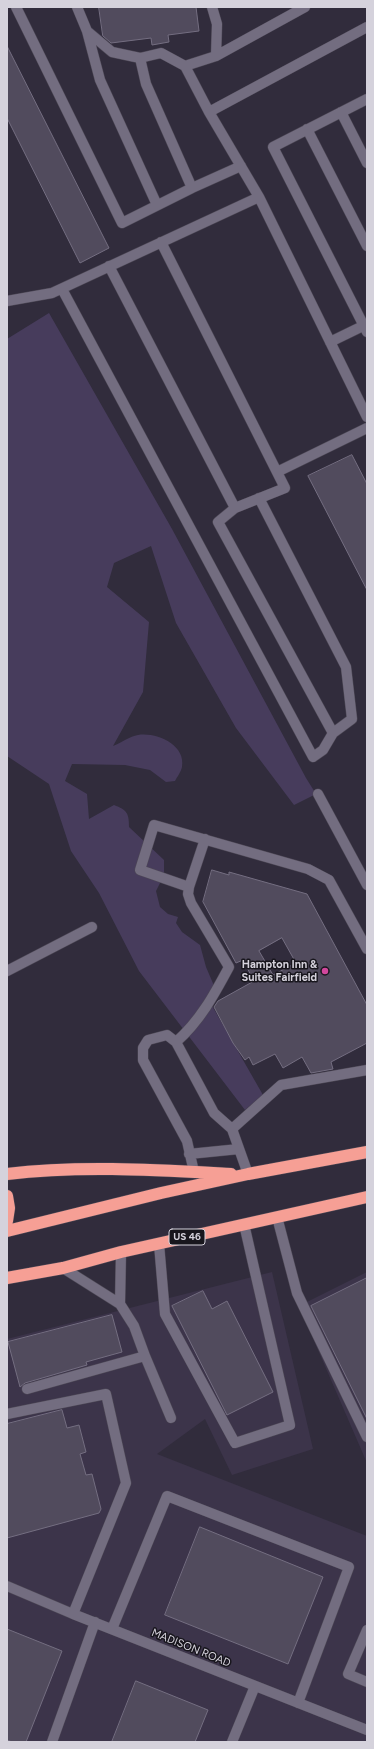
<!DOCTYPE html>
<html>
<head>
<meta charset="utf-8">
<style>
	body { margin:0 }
	#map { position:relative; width:374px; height:1749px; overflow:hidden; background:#312c3c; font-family:Figtree,sans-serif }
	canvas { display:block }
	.frame { position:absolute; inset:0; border:8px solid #d5d2dc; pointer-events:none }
</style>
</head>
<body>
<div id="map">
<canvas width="374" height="1749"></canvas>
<div class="frame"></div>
</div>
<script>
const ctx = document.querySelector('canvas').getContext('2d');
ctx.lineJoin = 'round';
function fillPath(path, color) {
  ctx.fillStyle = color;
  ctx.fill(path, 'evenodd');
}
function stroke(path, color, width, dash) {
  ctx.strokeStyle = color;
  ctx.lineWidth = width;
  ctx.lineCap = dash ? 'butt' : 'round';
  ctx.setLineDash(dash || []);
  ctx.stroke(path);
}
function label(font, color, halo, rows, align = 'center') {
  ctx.font = font + ' Figtree,sans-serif';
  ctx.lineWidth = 3;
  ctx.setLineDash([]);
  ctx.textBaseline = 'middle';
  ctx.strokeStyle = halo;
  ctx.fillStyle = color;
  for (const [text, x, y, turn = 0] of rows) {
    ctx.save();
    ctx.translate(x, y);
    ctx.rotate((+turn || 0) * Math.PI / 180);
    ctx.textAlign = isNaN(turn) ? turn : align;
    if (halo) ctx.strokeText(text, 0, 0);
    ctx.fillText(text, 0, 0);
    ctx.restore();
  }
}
const built = new Path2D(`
	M272,1272L313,1449L232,1475L205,1419L157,1454L367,1536V1742H7V1339Z
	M367,1272V1463L299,1306Z`);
const green = new Path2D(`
	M49,313L172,529L306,778L316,794L294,805L236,728L176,623L151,546L114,563L107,587L149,622L143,692L113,746C121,743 130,736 138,735C157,732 186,745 182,767C181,772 177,777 175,781L166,782L150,770L125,765L72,764L65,781L87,794L89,819L114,805C127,810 129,813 129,827L164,860V875L156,891L160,907L168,914L178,917L176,923L182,932L200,945L206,967L218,995L211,1004L263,1095L245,1110L139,971L99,893L71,851L49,784L7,756V339Z`);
const building = new Path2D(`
	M99,7H196L199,31L168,35L169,42L152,45L151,38L111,43L103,36Z
	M7,46L109,248L80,263L7,118Z
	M352,455L367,484V590L308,476Z
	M212,870L229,875V872L307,894L367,1005V1043L331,1062L333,1069L311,1073L302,1057L283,1068L275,1054L253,1065L249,1057L245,1060L233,1043L214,1007L218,1001L254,981L243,960L236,963L203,902ZM282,938L296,963L273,975L259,951Z
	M367,1278V1419L311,1306Z
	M203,1291L212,1309L227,1301L273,1392L227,1415L172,1306Z
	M112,1315L122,1352L86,1362L87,1365L25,1383L20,1387L8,1342Z
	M62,1410L67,1428L79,1425L86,1452L80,1454L86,1475L92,1474L101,1509L99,1513L7,1538V1424Z
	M200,1527L323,1577L288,1664L165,1615Z
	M7,1629L62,1651L26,1742H12L7,1740Z
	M136,1681L208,1710L195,1742H112Z`);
const minor = new Path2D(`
	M16,7L122,223L192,188
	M77,7L87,31L112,52L140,58
	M212,7L217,24L216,56L185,66L209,112L259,197L367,417
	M87,31L100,80L157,205
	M216,56L305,7
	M185,66L161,53L140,58L146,84L192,188L241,166
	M367,99L273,147L367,332
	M209,112L367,27
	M341,112L367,163
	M307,129L367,246
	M161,242L285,488L235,508L218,522L333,733L352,719L346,667L259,498
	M109,266L235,508
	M62,289L313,757L323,750L333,733
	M7,301L52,293L259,197
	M330,342L367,324
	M277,472L367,428
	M318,794L367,885
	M205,839L189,887L140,870L154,825L308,869L329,880L367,949
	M7,971L92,927
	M176,1042C200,1021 214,995 229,967L191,903L188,894L189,887
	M189,1154L239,1149
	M194,1172L187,1141L143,1060V1048L148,1040L167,1035L176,1042L214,1113L232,1129
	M248,1174L232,1129L281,1085L367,1070
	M277,1217L297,1293L367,1437
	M159,1244L165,1314L235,1443L290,1425L244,1224
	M120,1304L121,1252
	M145,1356L171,1418
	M27,1389L145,1356L134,1326L120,1304L63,1268
	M7,1414L106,1394L126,1483L73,1614
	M7,1586L73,1614L367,1730
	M112,1629L167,1496L349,1567L298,1703
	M367,1630L348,1674L367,1682
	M52,1742L95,1622
	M232,1742L255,1686`);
const highway = new Path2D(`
	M7,1174C81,1165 157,1170 231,1174
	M7,1196L9,1208L7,1221
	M7,1231L161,1193L248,1174L367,1152
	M7,1278L63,1268L121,1252L367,1197`);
const markers = [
	[325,971,4,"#d1479c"]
];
const shields = [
	[187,1237,36]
];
const shieldNames = [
	["US 46",187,1237]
];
const poiNames = [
	["Hampton Inn &",317,965],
	["Suites Fairfield",317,978]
];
const streetNames = [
	["MADISON ROAD",191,1648,22]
];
fillPath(built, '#3c344a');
fillPath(green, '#473c5c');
fillPath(building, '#514b5d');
stroke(building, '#746e81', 1);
stroke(minor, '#4e4956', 11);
stroke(highway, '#4e4956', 13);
stroke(minor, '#736d80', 10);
stroke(highway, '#f69f95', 12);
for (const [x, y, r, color] of markers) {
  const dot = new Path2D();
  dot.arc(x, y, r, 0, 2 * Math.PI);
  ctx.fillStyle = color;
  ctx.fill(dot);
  stroke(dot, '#18161d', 1.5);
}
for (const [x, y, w] of shields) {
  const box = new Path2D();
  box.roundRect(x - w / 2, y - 8, w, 16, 3);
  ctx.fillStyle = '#18161d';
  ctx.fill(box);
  stroke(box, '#d5d2dc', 1);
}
label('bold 10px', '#d5d2dc', null, shieldNames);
label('bold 11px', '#d5d2dc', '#18161d', poiNames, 'right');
label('11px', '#d5d2dc', '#18161d', streetNames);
</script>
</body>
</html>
